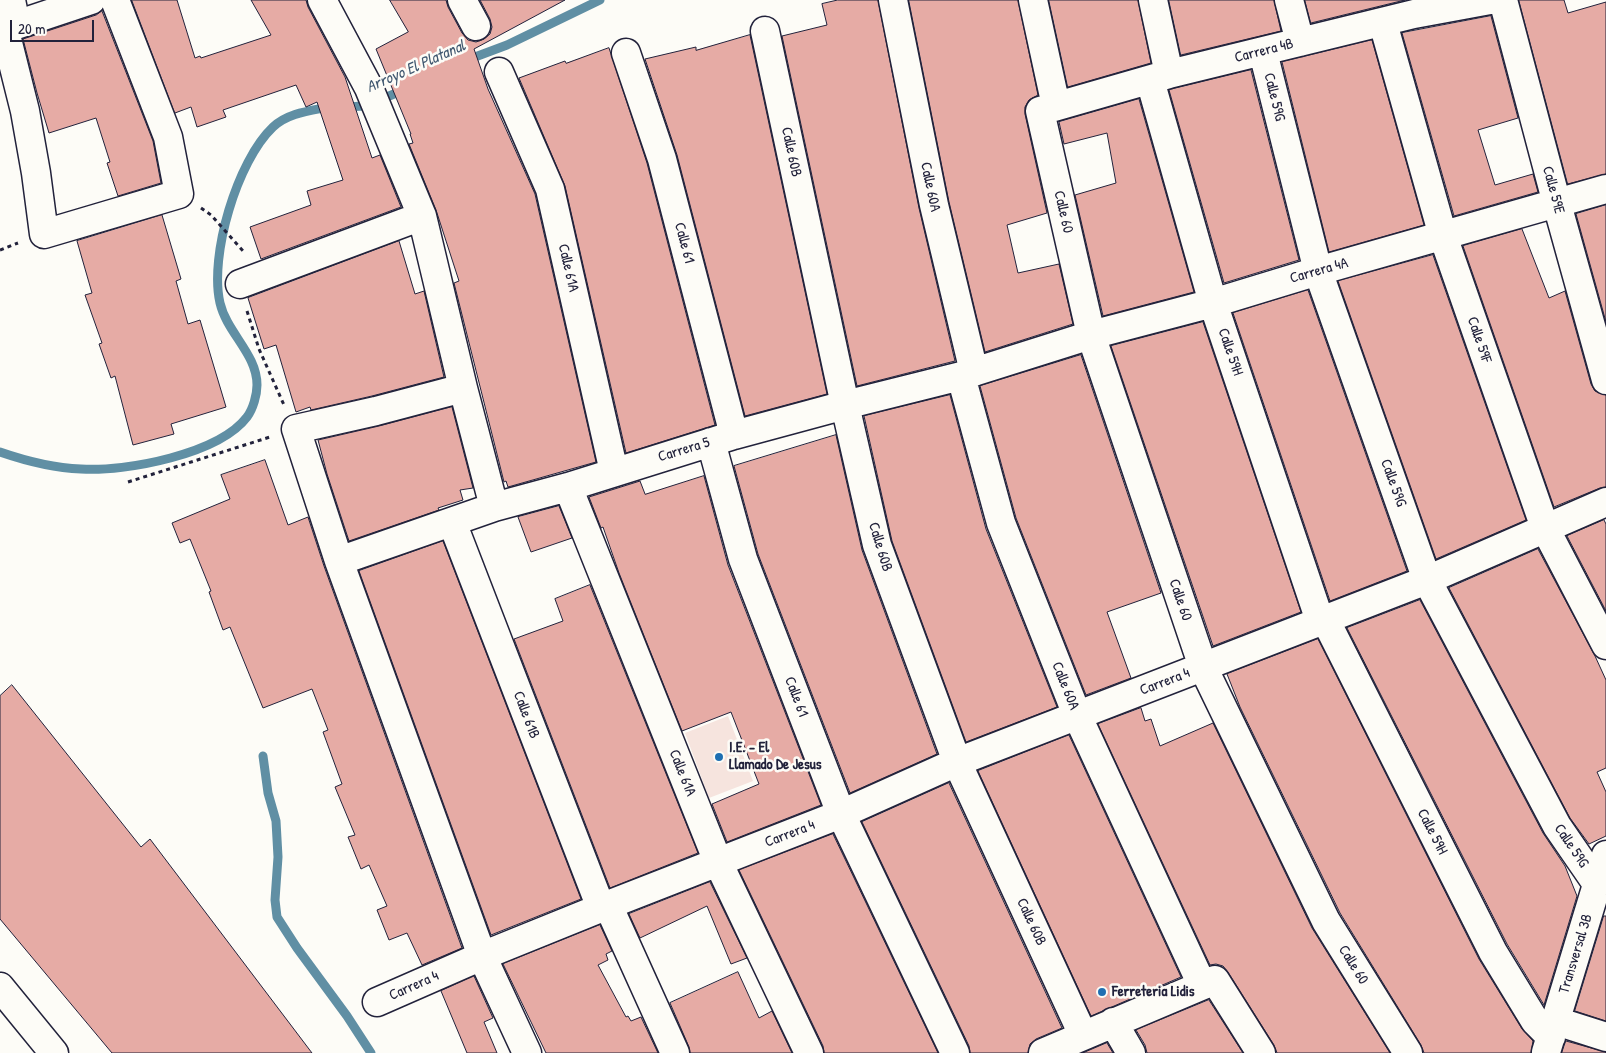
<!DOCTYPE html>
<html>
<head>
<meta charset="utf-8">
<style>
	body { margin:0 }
	#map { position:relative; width:1606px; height:1053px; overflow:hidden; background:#fdfcf7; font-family:"Patrick Hand",sans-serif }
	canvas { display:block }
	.scale { position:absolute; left:10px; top:20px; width:84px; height:22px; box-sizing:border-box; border:2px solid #22223b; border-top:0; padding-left:6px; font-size:15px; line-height:18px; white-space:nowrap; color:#22223b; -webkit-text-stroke:4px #fdfcf7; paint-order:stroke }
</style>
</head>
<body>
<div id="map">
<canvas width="1606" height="1053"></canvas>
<div class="scale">20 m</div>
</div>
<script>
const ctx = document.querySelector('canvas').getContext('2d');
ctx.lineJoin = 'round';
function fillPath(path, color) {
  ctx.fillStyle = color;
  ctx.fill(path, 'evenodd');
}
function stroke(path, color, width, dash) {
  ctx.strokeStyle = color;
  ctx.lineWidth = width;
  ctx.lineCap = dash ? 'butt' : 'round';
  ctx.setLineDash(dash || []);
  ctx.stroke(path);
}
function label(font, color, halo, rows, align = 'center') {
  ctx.font = font + ' "Patrick Hand",sans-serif';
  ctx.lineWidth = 5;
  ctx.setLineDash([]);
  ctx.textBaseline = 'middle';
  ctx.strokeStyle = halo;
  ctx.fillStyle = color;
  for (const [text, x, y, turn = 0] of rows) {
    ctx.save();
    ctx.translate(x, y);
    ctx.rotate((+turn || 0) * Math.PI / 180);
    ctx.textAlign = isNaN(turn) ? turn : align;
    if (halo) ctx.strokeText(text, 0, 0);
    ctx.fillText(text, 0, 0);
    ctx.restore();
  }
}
const built = new Path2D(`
	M728,716L753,781L709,798L685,733Z`);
const stream = new Path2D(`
	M467,60L507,45L600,0
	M345,107L365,106L406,89
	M0,452C26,461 54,468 81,469C126,472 219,454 247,417C253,409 257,395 257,385C257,354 227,333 220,303C209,256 237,161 273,127C288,113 309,111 329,107
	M263,756L268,793L276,821L278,857L275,900L277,917L297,948L347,1016L371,1053`);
const building = new Path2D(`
	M132,0H177L195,58L200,56L201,58L271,35L251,0H306L308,7L345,77L372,158L380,155L401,207L261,259L250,227L311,205L307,191L343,180L317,102L306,107L296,85L223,110L226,117L197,127L191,107L175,113Z
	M390,0H446L448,7L462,33L468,40L476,42L484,39L490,34L492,27L490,19L480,0H565L474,49L488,89L535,194L596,462L508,487L506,481L504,482L454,283L459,281L436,210L409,144L413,143L410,134H411L376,49L408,32Z
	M838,0H878L919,208L955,361L857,386L782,36L827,25L822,4Z
	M909,0H1018L1038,95L1029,100L1025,107V114L1047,213L1007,225L1018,273L1059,264L1073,324L985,352L949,202Z
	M1049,0H1138L1151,63L1068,87Z
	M1169,0H1274L1281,31L1181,55Z
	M1305,0H1405L1311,23Z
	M1519,0H1564L1568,13L1606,2V174L1568,184Z
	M102,11L153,141L161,183L118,196L107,163L110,162L96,118L49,133L37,93L23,39L96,15Z
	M1491,16L1518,118L1478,130L1495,185L1533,174L1538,192L1454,216L1402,33Z
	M750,35L827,394L745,416L677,155L645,59L696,47V50Z
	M1372,40L1424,225L1329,252L1282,62Z
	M609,48L647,163L715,425L626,453L565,186L519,78L565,61L566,63Z
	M1251,70L1299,260L1224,283L1169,90Z
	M1139,99L1194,292L1103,316L1075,195L1116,183L1107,133L1064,144L1059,122Z
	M1606,205V322L1576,214Z
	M162,215L181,279L176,281L188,324L200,320L226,407L171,424L174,434L133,445L115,376L111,378L99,344L102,343L85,295L92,293L77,241Z
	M1522,229L1549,298L1565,291L1591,384L1595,391L1606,395V487L1600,488L1554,507L1463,246Z
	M399,241L415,294L424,291L444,377L372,396L311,410L310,407L296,412L276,345L264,349L248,298Z
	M1433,255L1526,520L1436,559L1338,281Z
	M1308,290L1407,571L1330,601L1233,313Z
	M1203,322L1301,612L1213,646L1111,346Z
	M1081,355L1161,593L1107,612L1131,678L1086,695L1016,518L980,386Z
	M950,395L986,529L1057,707L966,742L892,541L864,416Z
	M452,407L473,488L460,490L463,500L438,508L439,510L349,541L327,474L318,440L379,426Z
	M836,435L862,550L937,754L850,793L758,554L734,466Z
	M265,460L288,525L308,517L324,566L462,948L422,965L407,933L389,940L377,910L387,906L369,865L361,869L348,837L355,835L335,787L342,784L323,732L328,730L312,689L263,708L230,627L223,630L209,592L211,591L190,539L180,543L172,523L230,499L221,475Z
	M704,476L728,565L821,805L727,842L712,804L759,784L731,712L682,731L619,573L603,527L601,528L589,497L640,481L645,494Z
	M559,506L572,538L531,552L518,517Z
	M1604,520L1606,524V611L1567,536Z
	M443,541L581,899L491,935L359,571Z
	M1538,549L1595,656L1606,680V768L1597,772L1606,792V836L1589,844L1570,818L1449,588Z
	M590,585L698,853L610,888L514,639L563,621L555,599Z
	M1420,600L1543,833L1565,866L1577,896L1544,1005L1507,944L1347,628Z
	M1318,639L1479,959L1522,1029L1533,1041L1531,1053H1424L1421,1045L1340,913L1240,707L1227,674Z
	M12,685L141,847L150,839L312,1053H112L0,919V696Z
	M1141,708L1145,721L1151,719L1160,746L1213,723L1312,928L1390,1053H1277L1274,1045L1228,972L1223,966L1216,964L1210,965L1098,724Z
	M1069,735L1181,977L1091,1016L978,771Z
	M949,783L1062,1028L1036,1039L1030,1044L1028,1053H970L969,1046L862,822Z
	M833,834L938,1053H824L823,1046L739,870Z
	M710,882L747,958L731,964L707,906L640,938L629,914Z
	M1604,916H1606V1021L1575,1011Z
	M600,925L612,951L606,954L608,960L598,965L626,1017L628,1016L631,1021L641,1017L658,1053H546L503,964Z
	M738,972L759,1018L772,1011L792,1053H690L689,1047L670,1003Z
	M474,976L493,1018L484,1022L497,1053H467L441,991Z
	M1209,1000L1243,1053H1147L1145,1045L1136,1030Z
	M1566,1041L1606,1052V1053H1562Z
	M1107,1043L1113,1053H1083Z`);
const path = new Path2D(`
	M201,208L211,215L244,252
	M0,250L18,243
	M247,311L259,349L284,405
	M128,482L270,437`);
const minor = new Path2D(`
	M11,0L16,25
	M322,0L369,88L422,216L463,388L494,507
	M462,0L476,26
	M893,0L934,205L974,372
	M1033,0L1056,106
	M1153,0L1169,74
	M1289,0L1300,42
	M1503,0L1557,204L1606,380
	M1383,23L1443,236L1545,528L1606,645
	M0,27L16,25L91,0
	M4,27L25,111L36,173L44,234L179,194L168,137L115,0
	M765,31L845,405L877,545L957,762L1083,1035
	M1263,52L1318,271L1427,580L1557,826L1597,884
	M626,53L662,159L734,435
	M499,72L550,189L614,472
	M1150,80L1213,303L1320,621
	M240,284L422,216
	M961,376L1001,523L1077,715L1202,985
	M463,388L376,411L296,429L339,561L482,956L527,1053
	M711,442L743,559L841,814L955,1053
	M568,487L718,862L809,1053
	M452,522L601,908
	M339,561L494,507L568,487L734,435L845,405L961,376L1091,335L1213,303L1318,271L1606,189
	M1325,619L1493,952L1535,1021L1551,1037
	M608,905L675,1053
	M0,987L54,1053
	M377,1002L482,956L608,905L841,814L957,762L1427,580L1606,502
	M1556,1021L1606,1037
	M1113,1022L1131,1053
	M1546,1052L1606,855
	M1043,1053L1215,980L1261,1053
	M1408,1053L1326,921L1203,667L1091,335L1040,111L1169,74L1414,14L1490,0`);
const markers = [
	[719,757,5,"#1f6fb2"],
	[1102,992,5,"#1f6fb2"]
];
const streetNames = [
	["Carrera 4B",1264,51,-14],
	["Calle 59G",1274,97,76],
	["Calle 60B",791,152,78],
	["Calle 60A",930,187,78],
	["Calle 59E",1553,190,75],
	["Calle 60",1063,212,77],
	["Calle 61",684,243,75],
	["Calle 61A",568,268,77],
	["Carrera 4A",1319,271,-16],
	["Calle 59F",1479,340,71],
	["Calle 59H",1230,352,71],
	["Carrera 5",684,450,-17],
	["Calle 59G",1393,483,70],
	["Calle 60B",880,547,73],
	["Calle 60",1180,600,71],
	["Carrera 4",1165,682,-21],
	["Calle 60A",1065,686,68],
	["Calle 61",796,697,69],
	["Calle 61B",526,715,69],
	["Calle 61A",682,773,68],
	["Calle 59H",1432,832,63],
	["Carrera 4",790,834,-21],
	["Calle 59G",1571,846,56],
	["Calle 60B",1031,922,65],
	["Transversal 3B",1576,954,-73],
	["Calle 60",1353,965,58],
	["Carrera 4",414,986,-24]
];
const poiNames = [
	["I.E. - El",729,748],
	["Llamado De Jesus",729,765],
	["Ferreteria Lidis",1112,992]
];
const waterNames = [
	["Arroyo El Platanal",416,67,-24]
];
fillPath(built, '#f6e4de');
stroke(stream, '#608fa4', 9);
fillPath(building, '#e6aba5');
stroke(building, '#22223b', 1);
stroke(minor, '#22223b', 31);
stroke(path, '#22223b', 3, [4, 4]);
stroke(minor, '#fdfcf7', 28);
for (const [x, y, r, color] of markers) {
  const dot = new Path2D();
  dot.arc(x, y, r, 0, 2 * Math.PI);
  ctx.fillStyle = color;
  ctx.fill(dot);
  stroke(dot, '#fdfcf7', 2);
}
label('15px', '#22223b', '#fdfcf7', streetNames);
label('bold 15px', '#22223b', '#fdfcf7', poiNames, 'left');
label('italic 16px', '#415870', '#fdfcf7', waterNames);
</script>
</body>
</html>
